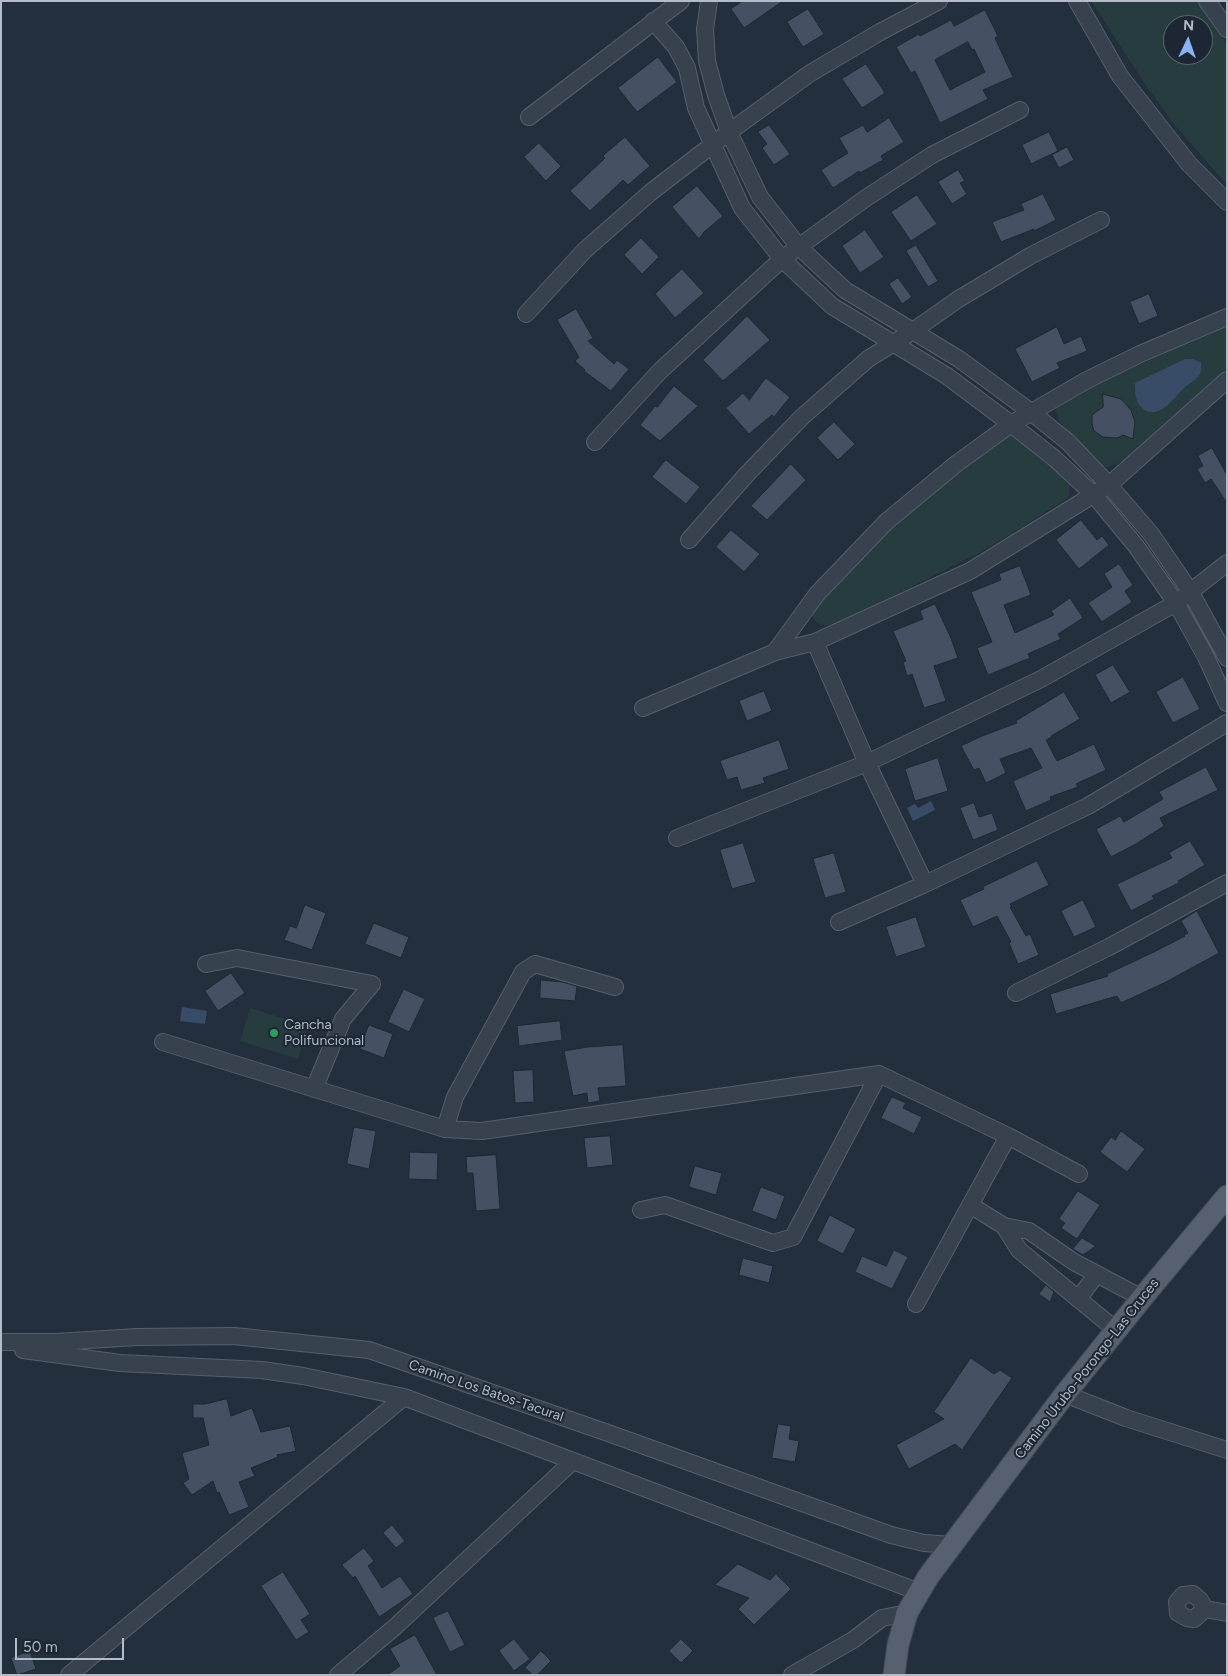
<!DOCTYPE html>
<html>
<head>
<meta charset="utf-8">
<style>
	body { margin:0 }
	#map { position:relative; width:1228px; height:1676px; overflow:hidden; background:#242f3e; font-family:Figtree,sans-serif }
	canvas { display:block }
	.frame { position:absolute; inset:0; border:2px solid #b4bcc9; pointer-events:none }
	.north { position:absolute; left:1163px; top:15px; width:50px; height:50px; box-sizing:border-box; background:#1d2633; border:1px solid #59626f; border-radius:50%; rotate:3deg; font-size:14px; font-weight:700; line-height:20px; text-align:center; color:#b4bcc9 }
	.north::after { content:''; display:block; margin:auto; width:18px; height:22px; background:#8ab4f8; clip-path:polygon(50% 0,100% 100%,50% 72%,0 100%) }
	.scale { position:absolute; left:15px; top:1638px; width:109px; height:22px; box-sizing:border-box; border:2px solid #b4bcc9; border-top:0; padding-left:6px; font-size:15px; line-height:18px; white-space:nowrap; color:#b4bcc9; -webkit-text-stroke:4px #1d2633; paint-order:stroke }
</style>
</head>
<body>
<div id="map">
<canvas width="1228" height="1676"></canvas>
<div class="frame"></div>
<div class="north">N</div>
<div class="scale">50 m</div>
</div>
<script>
const ctx = document.querySelector('canvas').getContext('2d');
ctx.lineJoin = 'round';
function fillPath(path, color) {
  ctx.fillStyle = color;
  ctx.fill(path, 'evenodd');
}
function stroke(path, color, width, dash) {
  ctx.strokeStyle = color;
  ctx.lineWidth = width;
  ctx.lineCap = dash ? 'butt' : 'round';
  ctx.setLineDash(dash || []);
  ctx.stroke(path);
}
function label(font, color, halo, rows, align = 'center') {
  ctx.font = font + ' Figtree,sans-serif';
  ctx.lineWidth = 4;
  ctx.setLineDash([]);
  ctx.textBaseline = 'middle';
  ctx.strokeStyle = halo;
  ctx.fillStyle = color;
  for (const [text, x, y, turn = 0] of rows) {
    ctx.save();
    ctx.translate(x, y);
    ctx.rotate((+turn || 0) * Math.PI / 180);
    ctx.textAlign = isNaN(turn) ? turn : align;
    if (halo) ctx.strokeText(text, 0, 0);
    ctx.fillText(text, 0, 0);
    ctx.restore();
  }
}
const green = new Path2D(`
	M1091,1H1198L1227,45V185L1173,123L1145,84ZM1173,25H1203V55H1173Z
	M1227,326V368L1133,453C1123,461 1114,468 1100,467L1061,424L1055,411L1060,402L1122,372Z
	M1012,434L1062,475L1070,484L1069,497L1013,533L979,553L843,621C831,625 817,630 812,615L814,609L862,556L897,523L965,467L998,442Z
	M250,1008L308,1026L298,1059L240,1041Z`);
const water = new Path2D(`
	M1185,359H1193L1201,363C1201,365 1202,370 1201,371C1199,379 1191,382 1185,387C1174,398 1158,422 1142,408C1135,401 1135,392 1135,383Z
	M931,801L935,810L913,821L907,808L915,804L918,808Z
	M182,1007L207,1011L205,1024L180,1021Z`);
const building = new Path2D(`
	M743,1H783L744,28L731,9Z
	M808,9L824,34L803,47L787,22Z
	M985,10L998,36L995,38L1013,77L983,90L988,99L940,123L915,71L911,73L896,47L919,34L920,36L951,20L954,26ZM968,42L972,50L974,49L985,72L950,90L935,60Z
	M658,57L677,82L637,112L618,88Z
	M866,64L885,93L862,108L842,79Z
	M889,118L904,142L881,156L883,160L860,173L859,171L833,188L821,170L848,153L839,138L863,125L867,132Z
	M769,125L790,154L774,165L762,148L767,144L758,132Z
	M1049,132L1058,151L1031,164L1022,145Z
	M625,137L650,166L628,185L623,180L590,211L570,191L605,158L603,156Z
	M539,143L561,166L546,181L524,157Z
	M1067,147L1074,160L1059,168L1052,155Z
	M958,170L965,181L960,183L967,194L952,204L938,182Z
	M697,186L723,216L704,232L699,239L672,207Z
	M1043,194L1056,220L1034,231V229L1001,242L992,222L1024,210L1021,204Z
	M917,195L937,224L911,241L891,212Z
	M865,230L884,257L860,273L842,246Z
	M641,238L659,257L642,274L624,255Z
	M916,245L938,281L928,287L906,251Z
	M682,269L704,293L675,318L655,294Z
	M898,278L912,297L902,304L889,284Z
	M1149,294L1158,316L1139,324L1130,302Z
	M576,309L593,338L588,341L614,364L617,360L629,369L611,391L584,371L585,370L575,361L579,357L557,320Z
	M747,316L770,340L723,381L703,360Z
	M1057,327L1064,344L1081,336L1087,351L1057,363L1060,368L1032,382L1015,349Z
	M766,378L790,397L774,417L772,415L749,434L726,408L743,393L749,400Z
	M674,386L698,406L660,441L640,425L655,406L657,407Z
	M1103,394L1121,399L1131,410L1135,422L1133,439L1123,435L1117,438L1103,437L1094,431L1092,424V415L1103,407Z
	M834,422L855,444L838,460L817,438Z
	M1212,448L1227,475V503L1211,479L1205,483L1197,469L1203,466L1198,456Z
	M666,460L700,487L686,504L652,477Z
	M791,464L806,480L767,520L751,506Z
	M1081,520L1097,540L1102,536L1109,545L1079,569L1056,540Z
	M731,530L760,554L744,572L716,547Z
	M1119,564L1133,585L1125,591L1132,602L1102,622L1088,603L1112,587L1104,574Z
	M1020,566L1031,595L1004,605L1015,633L1054,615L1051,611L1070,598L1083,618L1058,634L1061,639L1028,654L1030,658L988,675L977,648L992,642L971,592L1001,580L999,574Z
	M935,604L951,638L958,658L934,666L946,701L924,708L912,674L907,676L903,662L906,661L893,631L923,619L920,611Z
	M1113,665L1130,692L1111,703L1095,675Z
	M1183,677L1200,709L1173,723L1156,692Z
	M764,691L772,711L747,721L739,701Z
	M1064,692L1080,719L1051,736L1052,737L1046,740L1057,761L1094,744L1106,770L1076,784L1078,787L1050,797L1051,800L1026,811L1013,781L1042,768L1031,748L1000,759L1006,773L986,783L979,768L974,770L961,746L982,736L1017,723L1016,721Z
	M779,740L789,769L763,778L765,783L741,790L737,777L727,780L720,761Z
	M938,758L948,791L915,801L905,769Z
	M1206,767L1218,790L1160,818L1164,826L1136,844L1111,857L1096,829L1120,816L1124,822L1163,799L1159,792Z
	M974,803L979,817L992,813L998,830L973,840L960,808Z
	M1190,841L1205,865L1178,881L1179,883L1152,896L1154,899L1131,911L1117,884L1172,858L1169,853Z
	M743,843L756,882L732,889L720,850Z
	M834,853L846,892L825,898L813,859Z
	M1037,861L1049,885L1010,904L1012,907H1010L1026,936L1030,934L1039,955L1018,964L1009,943L1011,942L997,916L973,927L960,900L984,889L983,887Z
	M1083,900L1096,927L1074,937L1061,911Z
	M305,905L326,913L312,950L284,940L290,926L296,928Z
	M1197,911L1219,953L1166,982L1121,1003L1117,996L1056,1014L1050,994L1108,976L1107,974L1156,951L1185,936L1184,935L1188,933L1181,921Z
	M916,917L926,947L896,957L886,927Z
	M374,923L409,937L401,958L365,944Z
	M231,973L245,993L218,1011L205,991Z
	M541,980L562,982L577,986L575,1001L540,998Z
	M404,989L425,999L409,1032L388,1022Z
	M560,1021L562,1040L519,1046L517,1026Z
	M369,1025L393,1034L384,1058L360,1049Z
	M623,1045L626,1086L598,1088L600,1101L588,1103L587,1093L573,1096L564,1051L588,1047Z
	M533,1070L534,1102L515,1103L513,1071Z
	M892,1097L906,1103L903,1108L922,1117L914,1134L881,1118Z
	M354,1127L376,1131L369,1169L347,1164Z
	M1121,1131L1145,1149L1127,1172L1100,1152L1111,1137L1115,1140Z
	M610,1136L613,1165L587,1168L584,1138Z
	M410,1152L438,1153L437,1180L409,1179Z
	M496,1155L500,1209L476,1211L473,1173H467L466,1157Z
	M695,1166L722,1173L716,1195L689,1187Z
	M761,1187L785,1196L776,1220L752,1211Z
	M1078,1191L1100,1205L1077,1239L1061,1228L1065,1223L1059,1219Z
	M830,1215L856,1229L843,1254L817,1241Z
	M1082,1238L1096,1246L1083,1255L1073,1249Z
	M894,1250L908,1257L892,1289L855,1272L862,1256L886,1266Z
	M743,1258L773,1266L769,1283L739,1275Z
	M1046,1285L1054,1292L1050,1302L1039,1294Z
	M971,1358L994,1374L1000,1370L1012,1378L962,1450L955,1444L909,1469L896,1445L944,1419L934,1412Z
	M227,1399L231,1416L252,1408L261,1432L290,1426L296,1451L277,1455L278,1457L251,1468L255,1476L239,1482L249,1507L229,1515L219,1492L217,1493L213,1481L192,1495L183,1483L189,1479L182,1453L209,1445L203,1418H193V1404H205Z
	M778,1424L791,1426L789,1439L799,1441L795,1462L772,1458Z
	M392,1525L405,1541L396,1548L383,1533Z
	M364,1548L374,1561L368,1566L382,1588L400,1576L413,1594L379,1617L355,1576L353,1578L342,1565Z
	M738,1564L770,1580L776,1574L791,1589L754,1625L738,1609L749,1598L715,1585Z
	M283,1572L310,1614L301,1620L309,1632L296,1640L261,1586Z
	M448,1611L465,1645L450,1652L433,1618Z
	M415,1635L437,1675H387L400,1666L390,1649Z
	M514,1639L530,1659L514,1671L499,1651Z
	M681,1639L693,1651L681,1663L669,1651Z
	M30,1651L36,1669L17,1675L11,1658Z
	M541,1651L551,1661L537,1675H533L525,1668Z`);
const minor = new Path2D(`
	M709,1L705,29L707,61L716,95L729,132L760,197L799,247L845,290L959,359L1031,412L1068,442L1109,485L1151,534L1190,591L1227,658
	M1077,1L1120,76L1189,164L1227,202
	M1207,1L1227,29
	M653,21L676,47L687,68L696,108L742,208L782,259L832,306L947,376L1011,424L1054,458L1094,495L1136,546L1176,603L1206,657L1227,703
	M529,117L681,1
	M526,314L585,250L651,192L729,132L809,74L880,32L939,1
	M595,442L660,371L782,259L866,198L932,155L1020,110
	M689,540L747,474L802,417L868,359L913,331L957,300L1030,256L1101,220
	M815,642L867,763L925,884
	M775,652L817,594L886,522L956,464L1011,424L1087,380L1140,354L1227,317
	M643,708L775,652L815,642L970,571L1109,485L1227,380
	M677,838L867,763L1041,679L1176,603L1227,563
	M839,922L925,884L1088,806L1227,723
	M206,964L237,958L372,984L343,1019L314,1089
	M1016,993L1109,947L1227,883
	M163,1042L445,1129L482,1131L879,1074L1008,1136L1079,1174
	M445,1129L455,1097L523,972L535,964L615,987
	M970,1205L1004,1226L1029,1231L1074,1262L1142,1298
	M641,1210L665,1205L773,1243L793,1237L879,1074
	M1004,1226L1019,1250L1116,1330
	M1078,1299L1097,1274
	M916,1304L1008,1136
	M1,1342H56L137,1337L234,1336L369,1350L611,1434L891,1535L924,1543L952,1545
	M23,1350L120,1363L262,1370L303,1376L404,1397L919,1592
	M1065,1394L1126,1418L1227,1450
	M1193,1594L1200,1600L1205,1609L1194,1619L1187,1618L1178,1613L1177,1602L1183,1595Z
	M1205,1609L1227,1613
	M69,1675L404,1397
	M338,1675L396,1626L573,1461
	M792,1675L853,1640L882,1618L907,1613`);
const major = new Path2D(`
	M894,1675L898,1645L907,1613L928,1577L1065,1394L1142,1298L1227,1196`);
const markers = [
	[274,1033,5,"#2e9e5b"]
];
const poiNames = [
	["Cancha",284,1025],
	["Polifuncional",284,1041]
];
const streetNames = [
	["Camino Urubo-Porongo-Las Cruces",1087,1369,-52],
	["Camino Los Batos-Tacural",486,1391,19]
];
fillPath(green, '#263c3f');
fillPath(water, '#394c67');
fillPath(building, '#455162');
stroke(building, '#1f2835', 1);
stroke(minor, '#565f6c', 18);
stroke(major, '#414a57', 23);
stroke(minor, '#38414e', 16);
stroke(major, '#56606e', 21);
for (const [x, y, r, color] of markers) {
  const dot = new Path2D();
  dot.arc(x, y, r, 0, 2 * Math.PI);
  ctx.fillStyle = color;
  ctx.fill(dot);
  stroke(dot, '#1d2633', 2);
}
label('14px', '#b4bcc9', '#1d2633', poiNames, 'left');
label('14px', '#b4bcc9', '#1d2633', streetNames);
</script>
</body>
</html>
